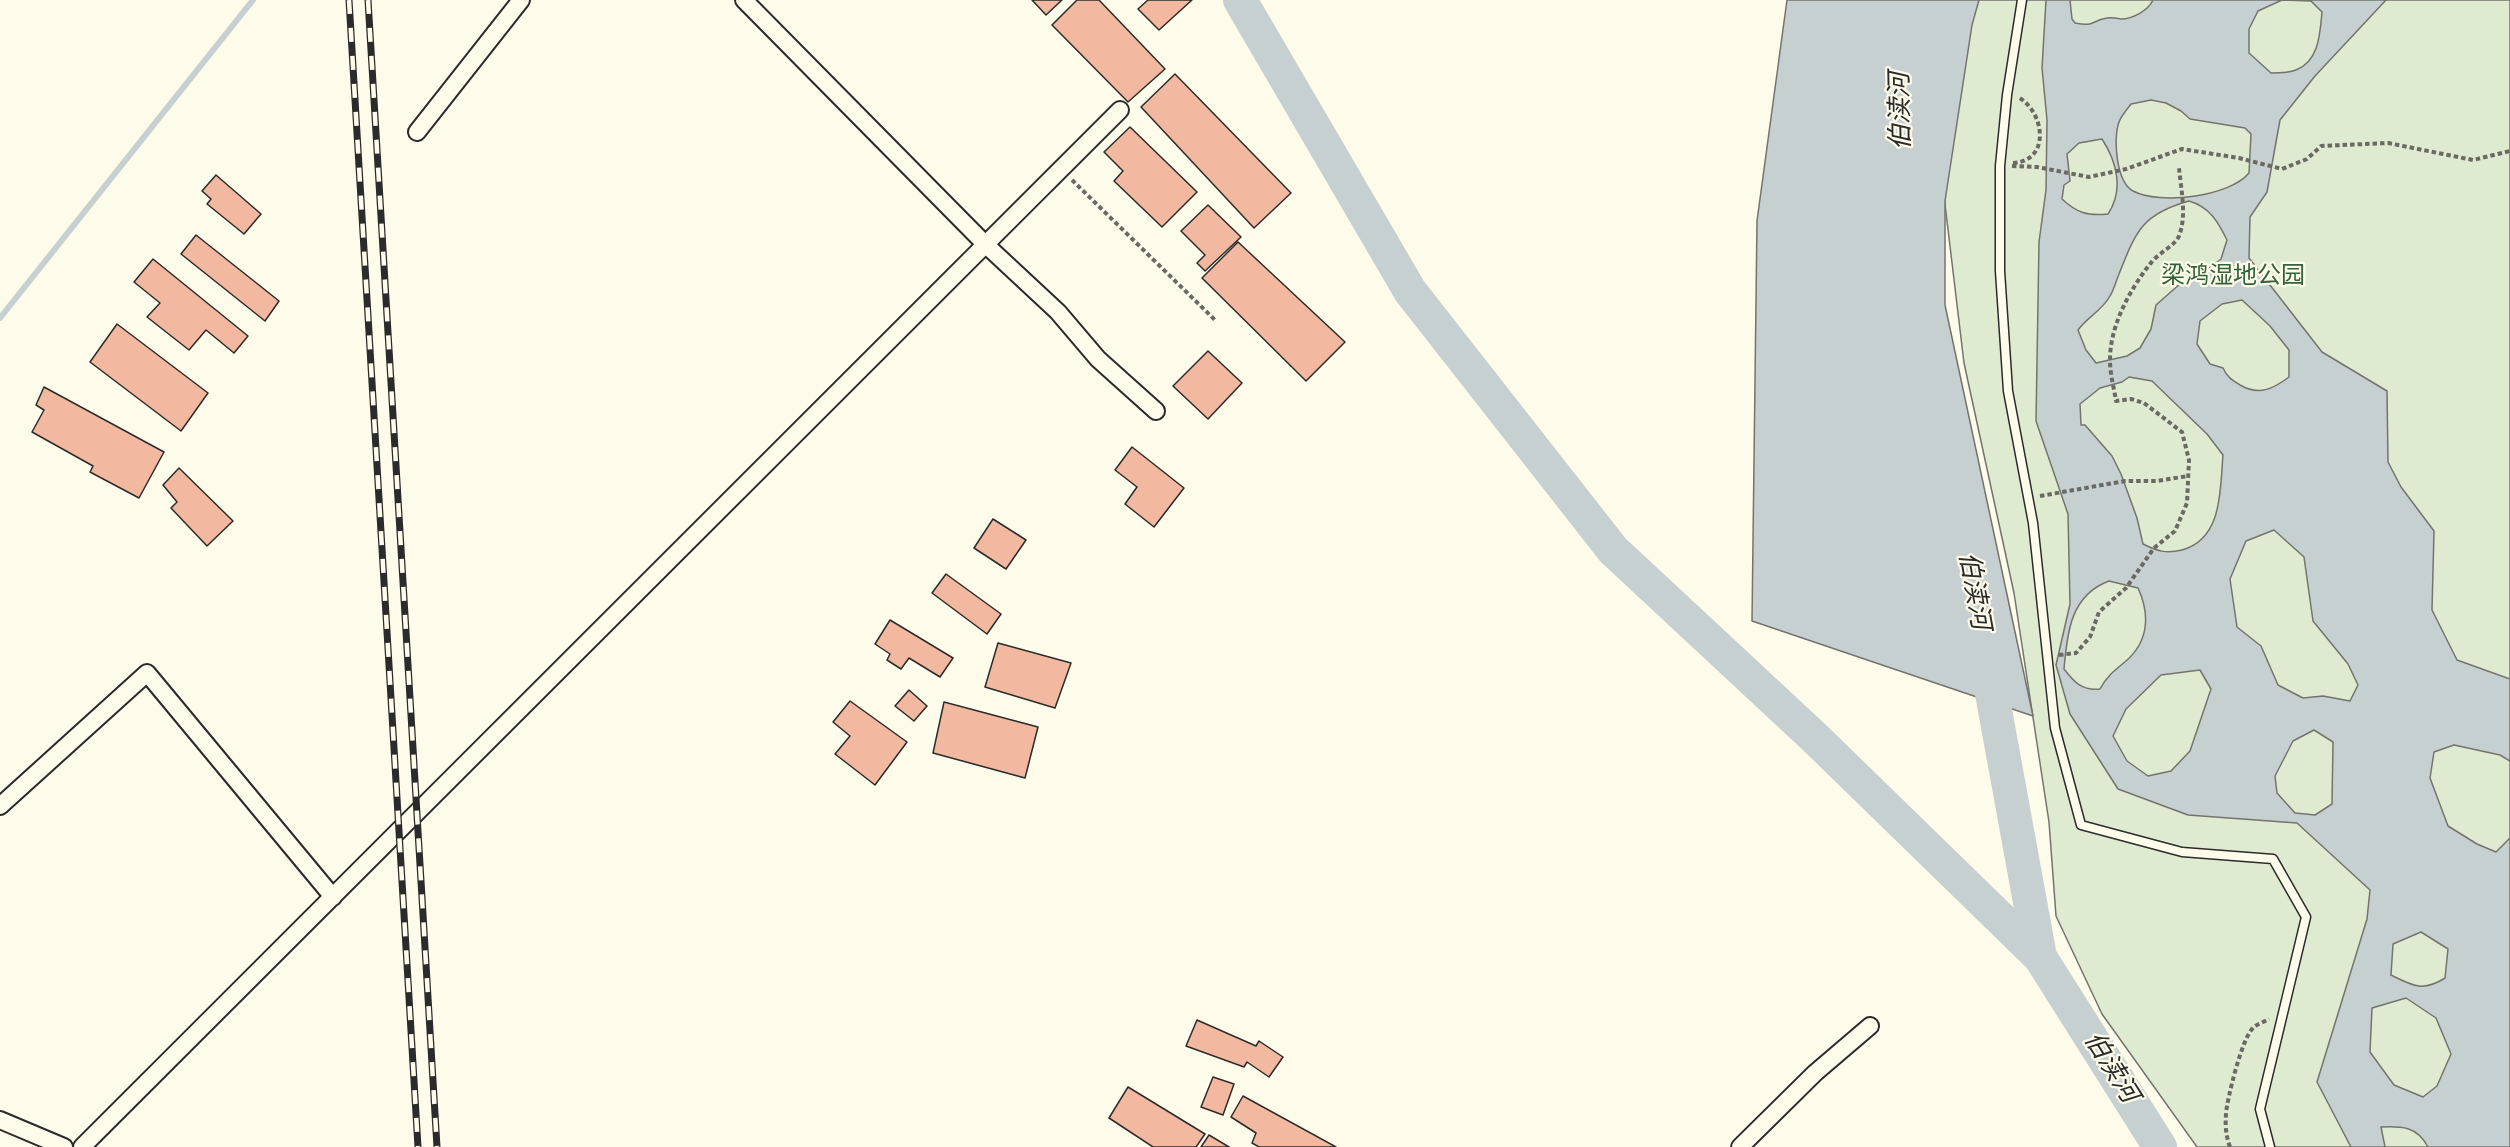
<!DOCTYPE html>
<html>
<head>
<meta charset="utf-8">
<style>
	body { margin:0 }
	canvas { display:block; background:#fdfbea }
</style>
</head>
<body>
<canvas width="2510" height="1147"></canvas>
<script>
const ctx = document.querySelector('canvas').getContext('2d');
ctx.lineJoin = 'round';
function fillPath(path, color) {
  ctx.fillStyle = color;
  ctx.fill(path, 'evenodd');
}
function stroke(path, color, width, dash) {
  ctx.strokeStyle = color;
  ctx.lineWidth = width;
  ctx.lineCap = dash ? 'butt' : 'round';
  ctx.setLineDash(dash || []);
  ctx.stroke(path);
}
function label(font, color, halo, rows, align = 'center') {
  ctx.font = font + ' Jost,"Noto Sans SC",sans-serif';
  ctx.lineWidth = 4.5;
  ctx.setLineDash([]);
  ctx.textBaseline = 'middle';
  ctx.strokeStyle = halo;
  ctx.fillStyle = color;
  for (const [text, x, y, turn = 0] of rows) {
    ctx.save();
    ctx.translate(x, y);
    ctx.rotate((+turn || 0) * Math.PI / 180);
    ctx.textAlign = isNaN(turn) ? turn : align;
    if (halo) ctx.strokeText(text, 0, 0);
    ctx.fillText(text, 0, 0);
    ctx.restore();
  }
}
const green = new Path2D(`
	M1941,0H2510V1147H2197L2102,1014L2056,916L2049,822L2014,593L1964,363L1941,171Z`);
const water = new Path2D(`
	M1787,0H1979L1972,25L1945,201V305L2033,716L1752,621L1757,221Z
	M2046,0H2070L2072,19L2075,23C2096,27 2090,21 2107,18C2112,17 2116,18 2121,19C2132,19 2148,11 2153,0H2386L2315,76L2280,120L2267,192L2250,217L2249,258L2322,352L2387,391L2388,462L2401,487L2434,531L2432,610L2457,660L2510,679V761L2500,755L2454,745L2434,752L2430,778L2448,826L2477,844L2496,852L2510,838V1147H2428C2417,1126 2401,1126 2381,1127L2385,1147H2351L2317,1082L2367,919L2370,890L2297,823L2188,815L2118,789L2070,714L2056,665L2070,604L2068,514L2036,421L2039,242L2046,190L2047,120L2042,68ZM2282,0L2311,1L2322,12C2320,34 2319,61 2296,70C2289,73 2279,73 2271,73L2249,53V29L2258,11ZM2151,100L2166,103L2181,111L2190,119L2245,128L2251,134L2249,173C2229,197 2160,205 2133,191C2116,182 2113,138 2119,122C2121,116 2127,109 2131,104ZM2102,139C2117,162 2124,190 2108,214C2087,216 2077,213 2062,199L2064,185L2070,181L2067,154L2079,143ZM2189,201C2210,207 2218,222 2227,240L2221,259L2194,280L2181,283L2156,305L2151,329L2140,348L2127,356L2096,363L2086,350L2078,330C2087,317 2102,311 2110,296C2114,290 2116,281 2119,274C2136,231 2142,214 2189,201ZM2242,300L2270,326L2289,350V377C2273,389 2259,396 2240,385C2232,380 2227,377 2223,368L2210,364L2197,344L2200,321L2222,304ZM2129,377L2152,381L2207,434L2223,455C2220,489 2223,539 2182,550C2166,554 2157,551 2143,544L2137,518L2121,474L2112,456L2085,425H2081L2080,404L2100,388L2122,382ZM2274,530L2304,557L2313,621L2348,664L2358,685L2350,701L2323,696L2303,698L2278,685L2261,646L2237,627L2230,579L2246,541ZM2109,581L2138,588C2150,614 2149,641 2126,661C2115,670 2106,677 2100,689C2082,691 2074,682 2064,669C2067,632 2071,595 2109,581ZM2200,670L2211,689L2190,751L2171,771L2148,776L2127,761L2113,736L2126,709L2161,675ZM2314,730L2333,742L2332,804L2315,815L2295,813L2277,793L2275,776L2293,741ZM2421,932L2448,949L2445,978C2423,992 2413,986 2391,975L2393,944ZM2406,998L2436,1018L2451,1054L2437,1086L2423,1097L2394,1085L2370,1052L2372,1008Z`);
const stream = new Path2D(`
	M0,318L253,0`);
const river = new Path2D(`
	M1240,0L1410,291L1613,550L1815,738L2040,957
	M1985,655L2040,957L2160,1147`);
const building = new Path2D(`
	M1032,0H1062L1046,15Z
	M1077,0H1099L1165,69L1128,102L1052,25Z
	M1148,0H1192L1159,30L1138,9Z
	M1175,74L1291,193L1254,228L1141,107Z
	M1130,127L1197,192L1162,227L1114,181L1123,171L1104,152Z
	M216,175L261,214L244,234L207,204L211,199L202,191Z
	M1208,205L1241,237L1205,271L1197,263L1205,255L1181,231Z
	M196,235L279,301L265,321L181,254Z
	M1238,242L1345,342L1306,381L1202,278Z
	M153,259L248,336L234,353L206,330L189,350L147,317L160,303L134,282Z
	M117,324L208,393L181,431L90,362Z
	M1208,351L1242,383L1208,419L1173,386Z
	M44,387L164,452L139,498L90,472L93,466L32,432L44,410L36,405Z
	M1132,447L1184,488L1154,527L1125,504L1137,487L1115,470Z
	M179,468L233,521L207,546L171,508L177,502L163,485Z
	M993,519L1026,540L1006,569L974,548Z
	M946,574L1001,614L987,634L932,593Z
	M890,620L953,658L940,677L909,658L901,669L887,660L890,654L875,644Z
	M998,643L1071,663L1055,708L985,687Z
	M909,690L927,706L914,721L895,706Z
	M850,701L907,742L875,785L835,754L850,736L833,722Z
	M944,702L1038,727L1025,778L933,753Z
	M1197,1020L1256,1046L1259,1041L1283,1057L1269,1077L1247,1062L1244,1067L1186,1046Z
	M1213,1077L1234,1084L1223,1115L1201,1107Z
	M1128,1087L1205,1134L1196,1147H1153L1109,1118Z
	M1243,1096L1336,1147H1259L1252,1143L1256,1133L1231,1117Z
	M1209,1135L1229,1147H1201Z`);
const path = new Path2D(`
	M2013,163C2051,161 2045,112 2018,97
	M2012,166L2037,167L2089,177L2126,169L2182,149L2239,158L2282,169L2307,159L2321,146L2388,143L2473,160L2510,151
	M1072,180L1215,320
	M2040,496L2125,481H2157L2188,476
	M2059,655L2076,653L2090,637L2099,612L2126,588L2154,548L2175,531L2187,503L2189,460L2182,432L2144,403L2131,399L2116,401C2114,388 2110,374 2110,360C2110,326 2129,291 2150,264C2158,253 2175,246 2179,236C2187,216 2181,189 2179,168
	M2230,1147C2226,1136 2225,1126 2226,1114C2227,1099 2242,1038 2253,1028C2257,1024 2264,1022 2269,1019`);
const lane = new Path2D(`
	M2022,0L2007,95L2000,166V271L2008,391L2033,523L2055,728L2081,825L2182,852L2273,859L2306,917L2260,1109L2270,1147`);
const street = new Path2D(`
	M744,0L985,244L1058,312L1098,359L1156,411
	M417,132L521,0
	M0,806L147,673L333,897
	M0,1120L64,1147
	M82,1147L1120,110
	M1740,1147L1815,1073L1870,1026`);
const rail = new Path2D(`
	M349,0L418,1147
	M368,0L437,1147`);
const parkNames = [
	["梁鸿湿地公园",2233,277]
];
const waterNames = [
	["伯渎河",1902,111,-91],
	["伯渎河",1973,591,80],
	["伯渎河",2110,1068,58]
];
fillPath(green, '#deebd1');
stroke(green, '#74746e', 1.5);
fillPath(water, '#c7d0d0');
stroke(water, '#74746e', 1.5);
stroke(stream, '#c7d0d0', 6);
stroke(river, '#c7d0d0', 34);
fillPath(building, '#f2b8a0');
stroke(building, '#2b2b2b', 1.5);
stroke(lane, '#2b2b2b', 11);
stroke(street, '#2b2b2b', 20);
stroke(path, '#6a6964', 4, [4.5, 3]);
stroke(lane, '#fdfbea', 8);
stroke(street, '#fdfbea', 16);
stroke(rail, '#2b2b2b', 7);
stroke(rail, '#fdfbea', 4.5, [14]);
label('24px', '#34623c', '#fdfbea', parkNames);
label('italic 26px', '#2b2b2b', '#fdfbea', waterNames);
</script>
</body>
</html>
